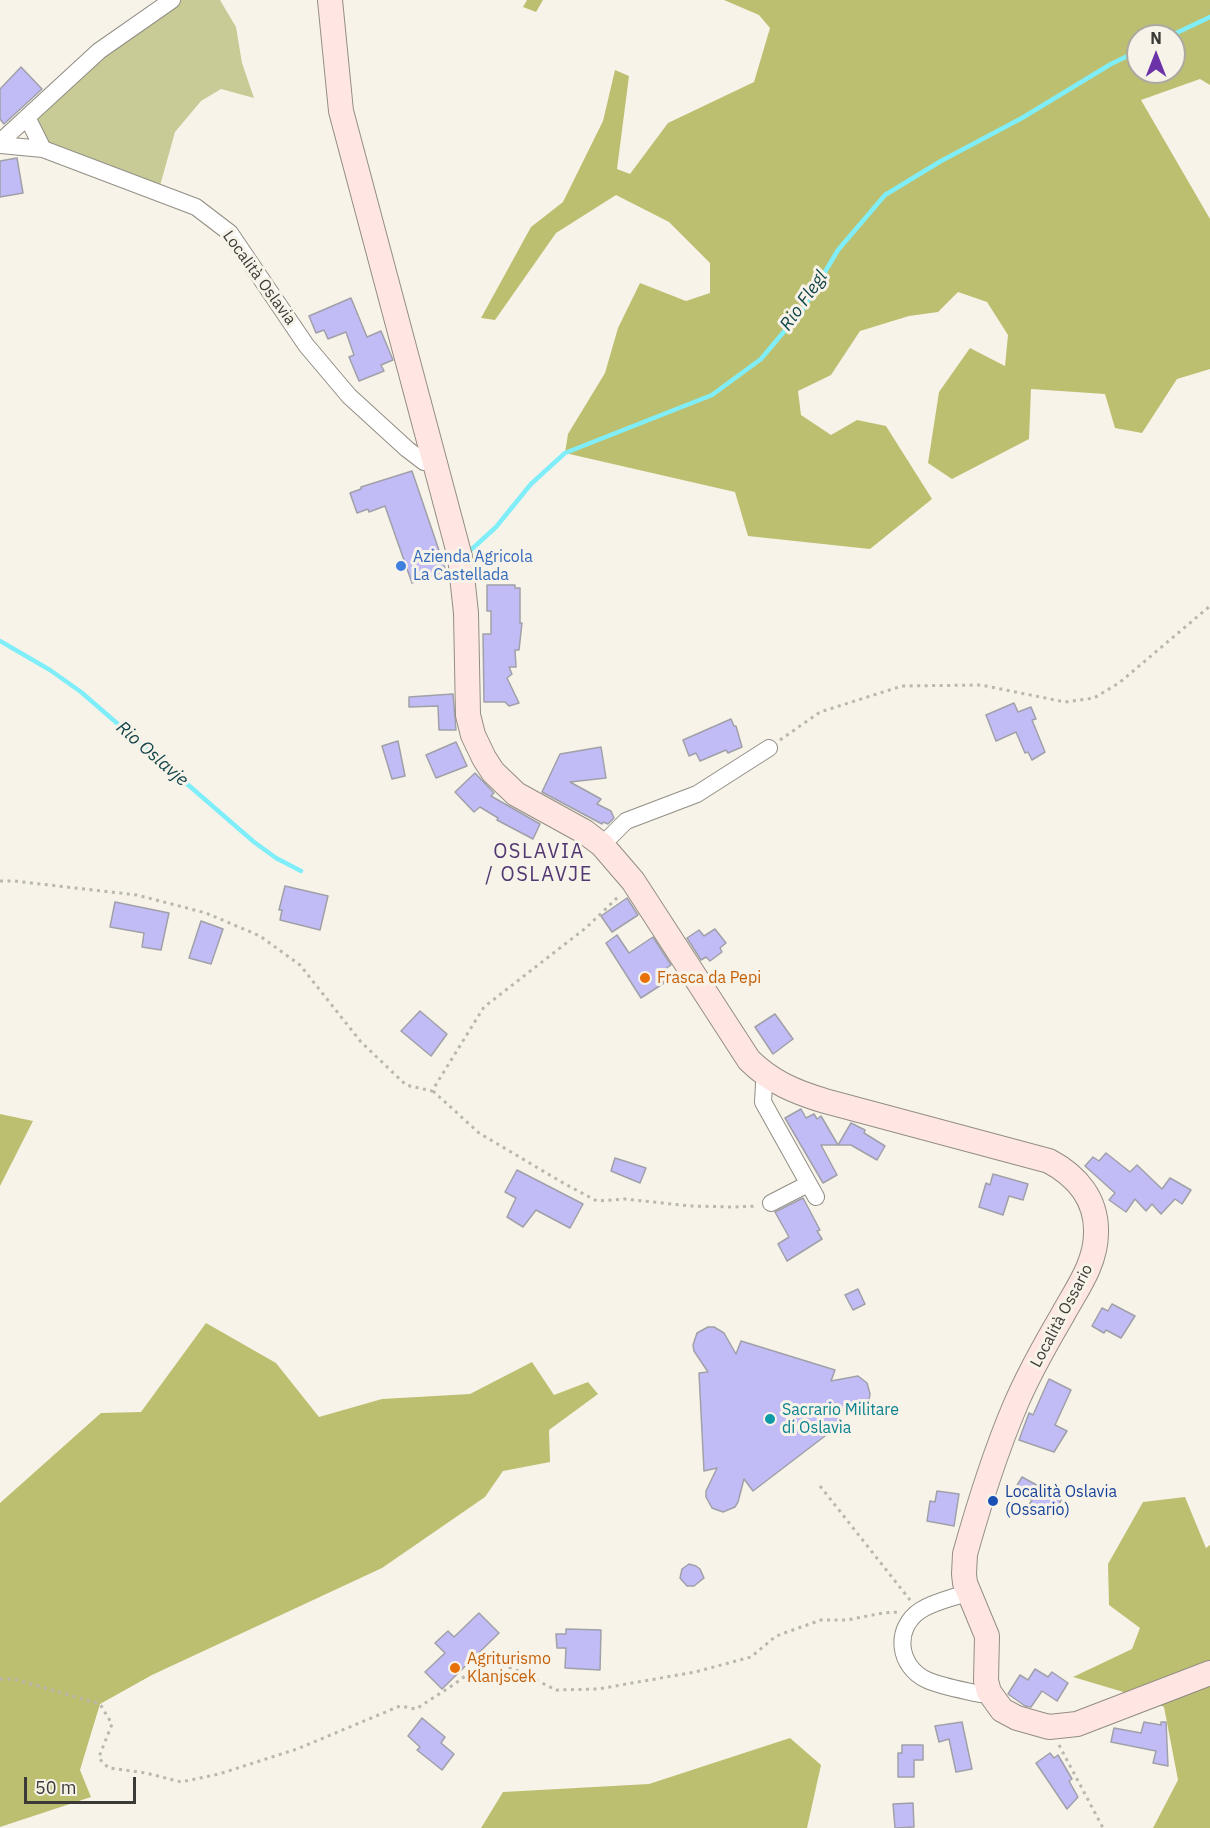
<!DOCTYPE html>
<html>
<head>
<meta charset="utf-8">
<style>
	body { margin:0 }
	#map { position:relative; width:1210px; height:1828px; overflow:hidden; background:#f7f3e9; font-family:"IBM Plex Sans",sans-serif }
	canvas { display:block }
	.north { position:absolute; left:1126px; top:24px; width:60px; height:60px; box-sizing:border-box; background:#f7f3e9; border:2px solid #aca9a1; border-radius:50%; rotate:0deg; font-size:16px; font-weight:700; line-height:24px; text-align:center; color:#3b3a36 }
	.north::after { content:''; display:block; margin:auto; width:21px; height:27px; background:#6c32a8; clip-path:polygon(50% 0,100% 100%,50% 72%,0 100%) }
	.scale { position:absolute; left:24px; top:1777px; width:112px; height:27px; box-sizing:border-box; border:3px solid #3b3a36; border-top:0; padding-left:8px; font-size:18px; line-height:21px; white-space:nowrap; color:#3b3a36; -webkit-text-stroke:4px #f7f3e9; paint-order:stroke }
</style>
</head>
<body>
<div id="map">
<canvas width="1210" height="1828"></canvas>
<div class="north">N</div>
<div class="scale">50 m</div>
</div>
<script>
const ctx = document.querySelector('canvas').getContext('2d');
ctx.lineJoin = 'round';
function fillPath(path, color) {
  ctx.fillStyle = color;
  ctx.fill(path, 'evenodd');
}
function stroke(path, color, width, dash) {
  ctx.strokeStyle = color;
  ctx.lineWidth = width;
  ctx.lineCap = dash ? 'butt' : 'round';
  ctx.setLineDash(dash || []);
  ctx.stroke(path);
}
function label(font, color, halo, rows, align = 'center') {
  ctx.font = font + ' "IBM Plex Sans",sans-serif';
  ctx.lineWidth = 6;
  ctx.setLineDash([]);
  ctx.textBaseline = 'middle';
  ctx.strokeStyle = halo;
  ctx.fillStyle = color;
  for (const [text, x, y, turn = 0] of rows) {
    ctx.save();
    ctx.translate(x, y);
    ctx.rotate((+turn || 0) * Math.PI / 180);
    ctx.textAlign = isNaN(turn) ? turn : align;
    if (halo) ctx.strokeText(text, 0, 0);
    ctx.fillText(text, 0, 0);
    ctx.restore();
  }
}
const green = new Path2D(`
	M172,0H220L236,27L242,63L254,98L221,89L201,101L175,132L158,193L43,149L27,117Z`);
const forest = new Path2D(`
	M527,0H543L536,12L523,7Z
	M724,0H1210V85L1200,79L1141,100L1210,219V369L1177,379L1142,433L1115,428L1105,394L1031,389L1029,439L952,479L928,463L939,392L970,348L1005,366L1008,335L987,302L958,292L938,312L909,316L860,331L831,375L798,391L801,415L831,435L857,420L886,426L932,499L870,549L748,536L735,492L565,453L568,434L605,373L618,328L640,283L686,301L710,293V263L669,222L616,195L556,233L495,320L481,318L531,227L563,202L603,121L615,70L629,76L617,169L630,174L668,123L754,82L770,28L759,15ZM1138,36H1174V72H1138Z
	M0,1114L33,1121L0,1186Z
	M206,1323L276,1363L319,1417L382,1399L470,1394L532,1362L554,1395L588,1382L598,1394L549,1430L550,1462L503,1471L485,1497L382,1568L152,1675L100,1704L80,1770L91,1797L0,1827V1503L101,1413L141,1412Z
	M1185,1497L1206,1548L1210,1545V1828H1153L1178,1780L1164,1707L1147,1699L1073,1677L1132,1649L1140,1628L1109,1605L1108,1564L1143,1502Z
	M790,1738L821,1765L807,1828H481L503,1792L649,1784Z`);
const stream = new Path2D(`
	M1170,36L1210,17
	M472,549L496,527L531,484L565,453L712,395L761,359L803,309L838,250L885,195L941,161L1022,118L1111,64L1138,51
	M0,641L50,670L81,692L254,842L276,858L301,871`);
const building = new Path2D(`
	M21,67L42,89L4,124L0,119V89Z
	M17,158L23,193L0,197V161Z
	M351,298L367,337L381,331L393,360L381,365L384,371L359,381L349,357L354,355L346,332L328,339L324,330L316,333L309,316Z
	M412,471L446,571L412,583L385,506L369,512L368,509L357,513L350,493L361,489V487Z
	M487,585H515V588H520V623H522L519,650H515L516,667H509L512,674L507,678L519,703L509,706L505,702H484L483,634H491V611H487Z
	M453,694L456,730H439L438,706L409,707V697Z
	M1014,703L1018,712L1031,707L1036,719L1032,720L1045,752L1032,760L1028,752L1025,753L1016,732L996,741L986,715Z
	M731,719L734,726H736L742,747L728,753L726,750L700,761L696,753L689,756L683,740Z
	M398,741L405,776L392,779L382,746Z
	M456,742L467,766L436,778L426,755Z
	M601,747L606,778L570,782L601,799L597,804L611,811L614,818L608,824L603,822L602,824L542,792L560,754Z
	M475,773L494,793L491,796L540,824L533,839L497,820L498,818L480,807L474,812L455,792Z
	M285,886L328,896L320,930L280,920L282,910H279Z
	M627,898L638,915L612,932L601,916Z
	M115,902L169,913L161,950L142,947L144,933L110,927Z
	M201,921L223,929L211,964L189,958Z
	M715,929L726,943L720,948L722,952L710,961L706,957L701,960L687,938L699,930L704,936Z
	M617,935L629,953L653,937L671,965L658,974L664,983L641,998L606,943Z
	M420,1011L447,1034L431,1056L401,1031Z
	M775,1014L793,1039L773,1054L755,1027Z
	M801,1109L806,1118L814,1114L817,1119L821,1116L838,1145L851,1123L865,1130L864,1133L885,1146L877,1160L851,1145H821L837,1175L823,1183L785,1118Z
	M1106,1153L1130,1172L1137,1165L1162,1189L1170,1178L1191,1190L1182,1204L1175,1199L1161,1214L1152,1204L1146,1211L1135,1199L1126,1212L1109,1200L1115,1193L1085,1166L1093,1157L1099,1161Z
	M615,1158L646,1168L640,1183L611,1171Z
	M517,1170L583,1204L570,1228L536,1210L523,1227L507,1217L516,1198L505,1192Z
	M993,1174L1028,1184L1023,1200L1009,1196L1003,1215L979,1207L986,1183L990,1185Z
	M803,1198L820,1230L817,1231L822,1239L787,1261L778,1244L789,1237L775,1212Z
	M858,1289L865,1304L853,1310L845,1295Z
	M1112,1304L1135,1316L1121,1338L1106,1330L1104,1333L1092,1326L1102,1308L1108,1311Z
	M708,1327H714L724,1333L736,1354L741,1341L835,1370L831,1381L858,1376L867,1383L870,1394L869,1400L862,1408L856,1410H833L842,1423L753,1491L744,1479L738,1502L735,1507L723,1512L712,1508L706,1497V1491L717,1468L704,1471L699,1373L708,1372L694,1351L693,1345L697,1333Z
	M1049,1379L1071,1390L1055,1425L1067,1431L1054,1452L1019,1440L1029,1413L1033,1415Z
	M1022,1477L1062,1499L1051,1517L1029,1505L1032,1500L1015,1489Z
	M937,1491L959,1494L954,1526L927,1521L930,1501L935,1502Z
	M689,1564L696,1566L700,1569L704,1578L694,1586H687L680,1578L682,1569Z
	M479,1613L499,1633L442,1689L425,1672L445,1653L435,1643L448,1631L454,1637Z
	M566,1629L601,1630L600,1670L565,1668L566,1648H557L556,1634H566Z
	M1035,1669L1048,1677L1052,1672L1068,1683L1057,1701L1042,1691L1031,1707L1025,1706L1008,1694L1020,1675L1028,1680Z
	M422,1718L445,1737L441,1743L454,1754L442,1770L417,1750L420,1747L408,1736Z
	M962,1722L972,1769L956,1772L949,1739L939,1742L935,1726Z
	M1144,1722L1161,1725V1722H1166L1168,1766L1153,1763L1156,1751L1111,1742L1114,1728L1141,1733Z
	M902,1745H923V1760H914V1777H898V1753H902Z
	M1050,1753L1054,1758L1058,1755L1072,1779L1069,1781L1078,1797L1067,1809L1036,1763Z
	M913,1803L914,1827L895,1828L893,1804Z`);
const path = new Path2D(`
	M780,740L820,712L902,686L981,685L1065,702L1094,698L1119,683L1210,606
	M0,881H14L137,895L206,913L260,936L300,965L361,1042L406,1085L432,1091L484,1007L587,927L619,896
	M433,1091L479,1133L565,1184L597,1201L625,1199L690,1206L733,1207L757,1206
	M820,1486L910,1600
	M0,1679H14L100,1704L112,1724L99,1757L102,1762L109,1768L146,1773L181,1782L219,1774L297,1749L400,1706L416,1709L453,1685L484,1662L512,1668L556,1690L598,1689L695,1672L751,1657L776,1636L821,1620H847L883,1613L899,1612
	M1059,1745L1103,1828`);
const street = new Path2D(`
	M27,117L43,149
	M0,142L99,51L172,0
	M0,145L43,149L196,207L230,233L306,345L349,396L407,449L424,462L435,461
	M602,845L626,821L697,794L769,748
	M768,1077L764,1084L763,1102L816,1197
	M771,1203L808,1184
	M969,1592C953,1598 935,1601 921,1610C893,1628 898,1667 927,1680C943,1687 963,1690 980,1694L989,1692`);
const secondary = new Path2D(`
	M330,0L341,111L460,557L466,613L468,715L473,735L484,758L493,772L516,794L585,832L602,845L633,881L749,1060C771,1082 795,1092 825,1101L1049,1161C1077,1176 1097,1199 1096,1233C1096,1264 1076,1290 1062,1316C1045,1345 1028,1375 1015,1406C995,1453 979,1504 965,1554L964,1574L965,1583L987,1636L986,1681L989,1692L1002,1710L1017,1718L1049,1727L1077,1724L1210,1673`);
const markers = [
	[401,566,6,"#3f7fe0"],
	[645,978,6,"#e8710a"],
	[770,1419,6,"#0f9aa8"],
	[993,1501,6,"#1a4fb4"],
	[455,1668,6,"#e8710a"]
];
const streetNames = [
	["Località Oslavia",259,278,54],
	["Località Ossario",1062,1316,-62]
];
const shopNames = [
	["Azienda Agricola",413,557],
	["La Castellada",413,575]
];
const foodNames = [
	["Frasca da Pepi",657,978],
	["Agriturismo",467,1659],
	["Klanjscek",467,1677]
];
const cultureNames = [
	["Sacrario Militare",782,1410],
	["di Oslavia",782,1428]
];
const transitNames = [
	["Località Oslavia",1005,1492],
	["(Ossario)",1005,1510]
];
const waterNames = [
	["Rio Flegl",804,301,-55],
	["Rio Oslavje",152,754,41]
];
const quarterNames = [
	["OSLAVIA",539,852],
	["/ OSLAVJE",539,875]
];
fillPath(green, '#c9cb97');
fillPath(forest, '#bdbf70');
stroke(stream, '#80eef9', 4.5);
fillPath(building, '#c2bcf6');
stroke(building, '#a0a0a9', 1.5);
stroke(street, '#928e85', 18);
stroke(secondary, '#928e85', 26);
stroke(path, '#bab7af', 3, [3, 4.5]);
stroke(street, '#fff', 16);
stroke(secondary, '#ffe6e2', 24);
for (const [x, y, r, color] of markers) {
  const dot = new Path2D();
  dot.arc(x, y, r, 0, 2 * Math.PI);
  ctx.fillStyle = color;
  ctx.fill(dot);
  stroke(dot, '#f7f3e9', 2);
}
label('16px', '#3b3a36', '#f7f3e9', streetNames);
label('16px', '#366cbe', '#f7f3e9', shopNames, 'left');
label('16px', '#c56008', '#f7f3e9', foodNames, 'left');
label('16px', '#0d838f', '#f7f3e9', cultureNames, 'left');
label('16px', '#164399', '#f7f3e9', transitNames, 'left');
label('italic 18px', '#12454a', '#f7f3e9', waterNames);
ctx.letterSpacing = '1.5px';
label('20px', '#513873', '#f7f3e9', quarterNames);
ctx.letterSpacing = '0px';
</script>
</body>
</html>
